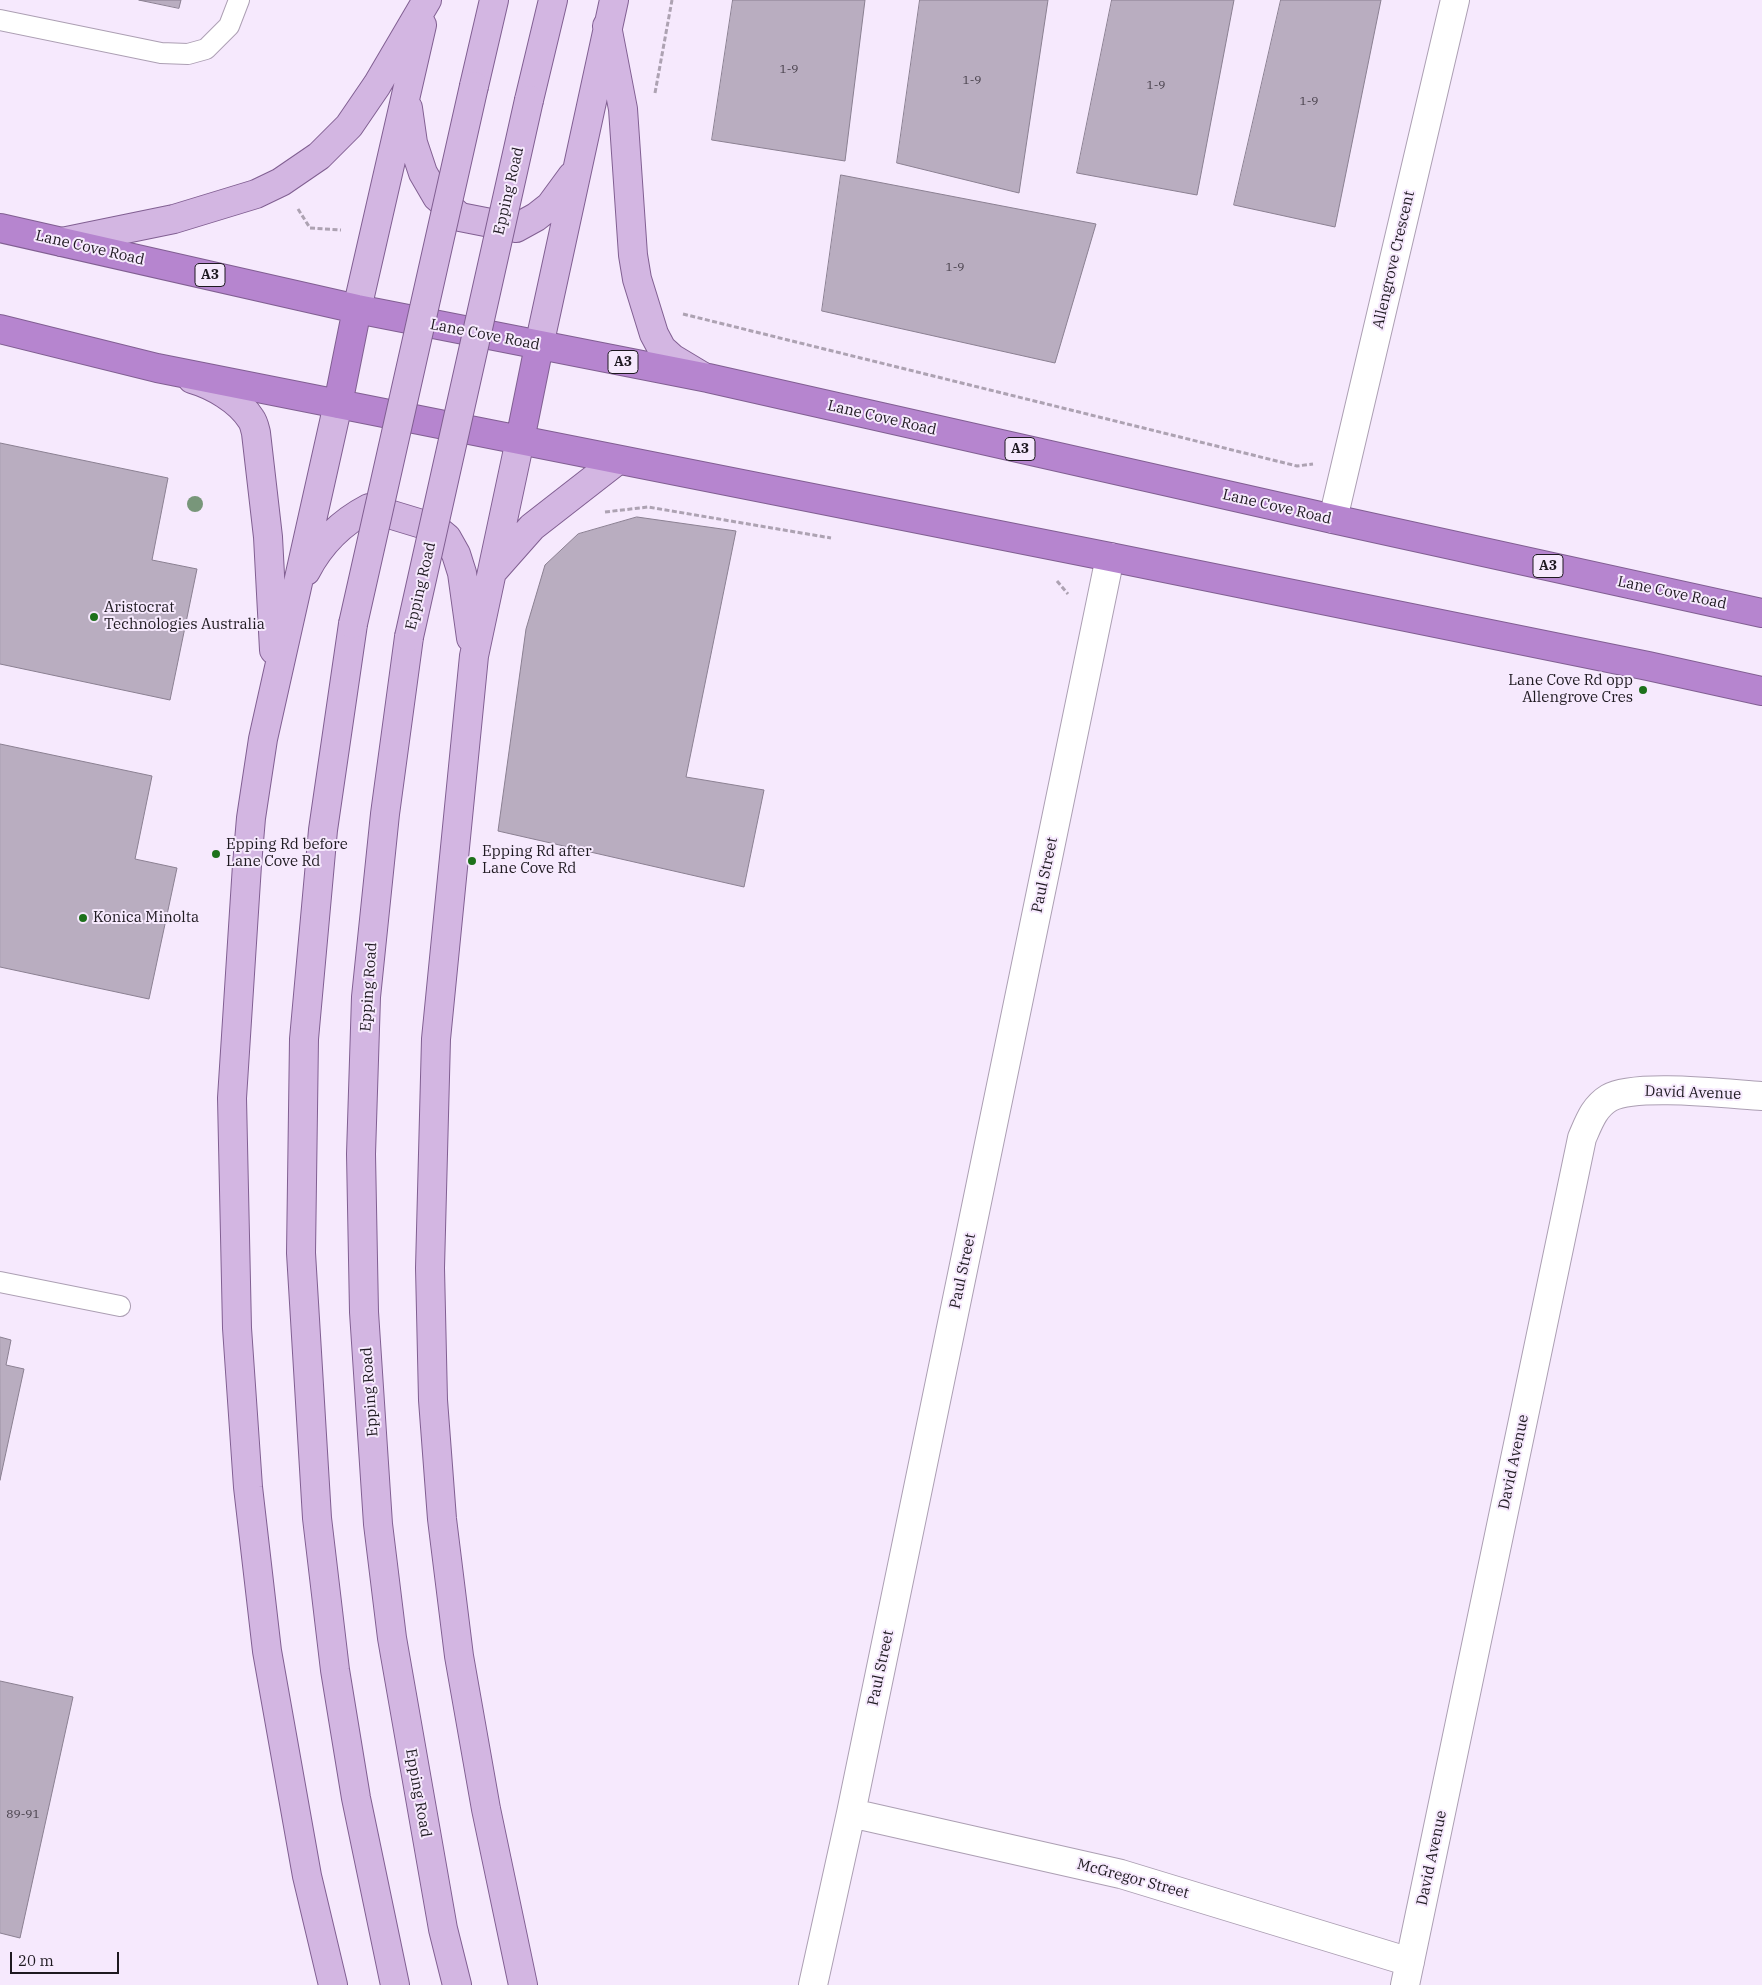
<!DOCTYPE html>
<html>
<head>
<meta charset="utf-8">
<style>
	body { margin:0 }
	#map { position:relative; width:1762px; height:1985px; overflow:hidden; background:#f6e9fd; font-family:"IBM Plex Serif",serif }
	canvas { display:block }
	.scale { position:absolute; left:10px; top:1952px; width:109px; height:22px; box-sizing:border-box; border:2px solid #1e1920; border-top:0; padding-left:6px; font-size:15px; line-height:18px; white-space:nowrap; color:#1e1920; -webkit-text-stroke:4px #f6e9fd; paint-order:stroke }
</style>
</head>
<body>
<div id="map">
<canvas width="1762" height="1985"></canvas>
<div class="scale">20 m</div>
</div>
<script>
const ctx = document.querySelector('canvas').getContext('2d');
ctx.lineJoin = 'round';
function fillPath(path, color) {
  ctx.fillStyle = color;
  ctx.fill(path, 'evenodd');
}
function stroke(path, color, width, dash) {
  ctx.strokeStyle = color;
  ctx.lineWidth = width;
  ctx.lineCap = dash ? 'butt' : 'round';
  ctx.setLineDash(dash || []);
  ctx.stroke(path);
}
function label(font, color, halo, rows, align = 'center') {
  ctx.font = font + ' "IBM Plex Serif",serif';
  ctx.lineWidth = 4;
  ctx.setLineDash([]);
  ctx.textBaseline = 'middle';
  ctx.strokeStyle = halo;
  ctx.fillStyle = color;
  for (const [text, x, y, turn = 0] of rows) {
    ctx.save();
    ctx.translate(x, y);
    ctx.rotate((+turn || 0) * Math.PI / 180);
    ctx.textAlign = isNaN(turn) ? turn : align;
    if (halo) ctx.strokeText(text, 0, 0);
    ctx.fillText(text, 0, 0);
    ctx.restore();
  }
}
const building = new Path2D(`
	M139,0H181L179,8Z
	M733,0H865L845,161L712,140Z
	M920,0H1048L1019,193L897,163Z
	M1112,0H1234L1197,195L1077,173Z
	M1281,0H1381L1335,227L1234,205Z
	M841,175L1096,224L1055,363L822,311Z
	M0,443L168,478L152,560L197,569L170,700L0,664Z
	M637,517L736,531L686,777L764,790L744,887L498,831L526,629L545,565L578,534Z
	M0,744L152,776L135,859L177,868L149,999L0,967Z
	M0,1337L11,1340L6,1365L24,1369L0,1480Z
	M0,1681L73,1697L20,1938L0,1933Z`);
const path = new Path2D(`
	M655,93L672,0
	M298,209L310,228L341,230
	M683,314L1297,466L1313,464
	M605,512L648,507L831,538
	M1057,581L1068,594`);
const lane = new Path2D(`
	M0,20L161,53L188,54L206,49L229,26L239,0
	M0,1282L120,1306`);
const street = new Path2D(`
	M1333,519L1455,0
	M851,1813L1121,1874L1410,1962
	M813,1985L851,1813L1110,557
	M1405,1985L1582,1138C1589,1122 1594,1107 1609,1098C1635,1083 1729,1094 1762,1096`);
const primary = new Path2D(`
	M607,26L623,109L633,255L637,279L654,334L662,349L672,358L702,376
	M474,86L494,0
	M529,100L553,0
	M408,108L413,143L423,173L437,197L460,217L516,228L536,217L550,206L572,176
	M62,242L174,219L256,194L281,182L319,156L349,126L377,85L427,0
	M357,309L422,25
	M539,346L614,0
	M192,379C213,385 239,400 251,419C254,423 255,429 256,433L268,537L274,650
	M520,440L474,656L436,1039L430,1268L433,1400L442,1519L459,1656L486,1809L523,1985
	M494,570L532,527L618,460
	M306,571C320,544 342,522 369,508L435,528L447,538L456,554L462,573L471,638
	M353,624L323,830L304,1039L301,1253L317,1518L335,1670L356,1798L395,1985
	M409,637L385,814L366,997L361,1154L364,1312L378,1524L392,1638L443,1929L457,1985
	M333,1985L307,1876L267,1651L248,1487L237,1328L232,1098L247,865L251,818L263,739L338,404`);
const highway = new Path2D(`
	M0,228L357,309L708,378L1333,519L1762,613
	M0,329L157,368L1110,557L1648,666L1762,691
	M338,404L357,309
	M520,440L539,346`);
const primaryBridge = new Path2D(`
	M353,624L474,86
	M409,637L529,100`);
const trees = [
	[195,504]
];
const markers = [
	[94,617,5,"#1d711b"],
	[1643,690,5,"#1d711b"],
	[216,854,5,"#1d711b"],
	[472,861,5,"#1d711b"],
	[83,918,5,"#1d711b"]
];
const numberNames = [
	["1-9",789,70],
	["1-9",972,81],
	["1-9",1156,86],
	["1-9",1309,102],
	["1-9",955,268],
	["89-91",23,1815]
];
const shields = [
	[210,275,30],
	[623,362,30],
	[1020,449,30],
	[1548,566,30]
];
const shieldNames = [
	["A3",210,275],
	["A3",623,362],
	["A3",1020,449],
	["A3",1548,566]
];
const streetNames = [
	["Epping Road",509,191,-77],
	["Lane Cove Road",90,248,13],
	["Allengrove Crescent",1394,260,-77],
	["Lane Cove Road",485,335,11],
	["Lane Cove Road",882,418,13],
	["Lane Cove Road",1277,507,13],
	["Epping Road",421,586,-77],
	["Lane Cove Road",1672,593,12],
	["Paul Street",1045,875,-78],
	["Epping Road",369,987,-86],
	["David Avenue",1693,1093,2],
	["Paul Street",963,1271,-78],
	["Epping Road",370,1392,-94],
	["David Avenue",1514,1462,-78],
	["Paul Street",881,1668,-78],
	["Epping Road",418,1793,80],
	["David Avenue",1432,1858,-78],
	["McGregor Street",1133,1879,15]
];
const poiNames = [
	["Aristocrat",104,608],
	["Technologies Australia",104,625],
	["Lane Cove Rd opp",1633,681,"right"],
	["Allengrove Cres",1633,698,"right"],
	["Epping Rd before",226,845],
	["Lane Cove Rd",226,862],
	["Epping Rd after",482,852],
	["Lane Cove Rd",482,869],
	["Konica Minolta",93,918]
];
fillPath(building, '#b9adc0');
stroke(building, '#8b8092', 1);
stroke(lane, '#ac9fb3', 22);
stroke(street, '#ac9fb3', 30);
stroke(primary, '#815f92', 30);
stroke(highway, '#815f92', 30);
stroke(path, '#ada2b2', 3, [5, 2.5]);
stroke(lane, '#fff', 20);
stroke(street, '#fff', 28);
stroke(primary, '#d3b6e2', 28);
stroke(highway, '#b685cf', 28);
stroke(primaryBridge, '#815f92', 30, []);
stroke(primaryBridge, '#d3b6e2', 28);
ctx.fillStyle = '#78967a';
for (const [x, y] of trees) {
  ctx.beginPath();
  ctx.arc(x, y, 8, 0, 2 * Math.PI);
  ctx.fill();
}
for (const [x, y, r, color] of markers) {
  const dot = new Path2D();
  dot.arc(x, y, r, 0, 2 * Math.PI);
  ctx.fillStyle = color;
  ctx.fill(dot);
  stroke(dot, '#f6e9fd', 2);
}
label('12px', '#453e48', null, numberNames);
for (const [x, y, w] of shields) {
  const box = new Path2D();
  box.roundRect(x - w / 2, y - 11.5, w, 23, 4);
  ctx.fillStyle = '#f6e9fd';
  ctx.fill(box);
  stroke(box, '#1e1920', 1);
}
label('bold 14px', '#1e1920', null, shieldNames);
label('15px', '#1e1920', '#f6e9fd', streetNames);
label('15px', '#1e1920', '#f6e9fd', poiNames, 'left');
</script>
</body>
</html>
